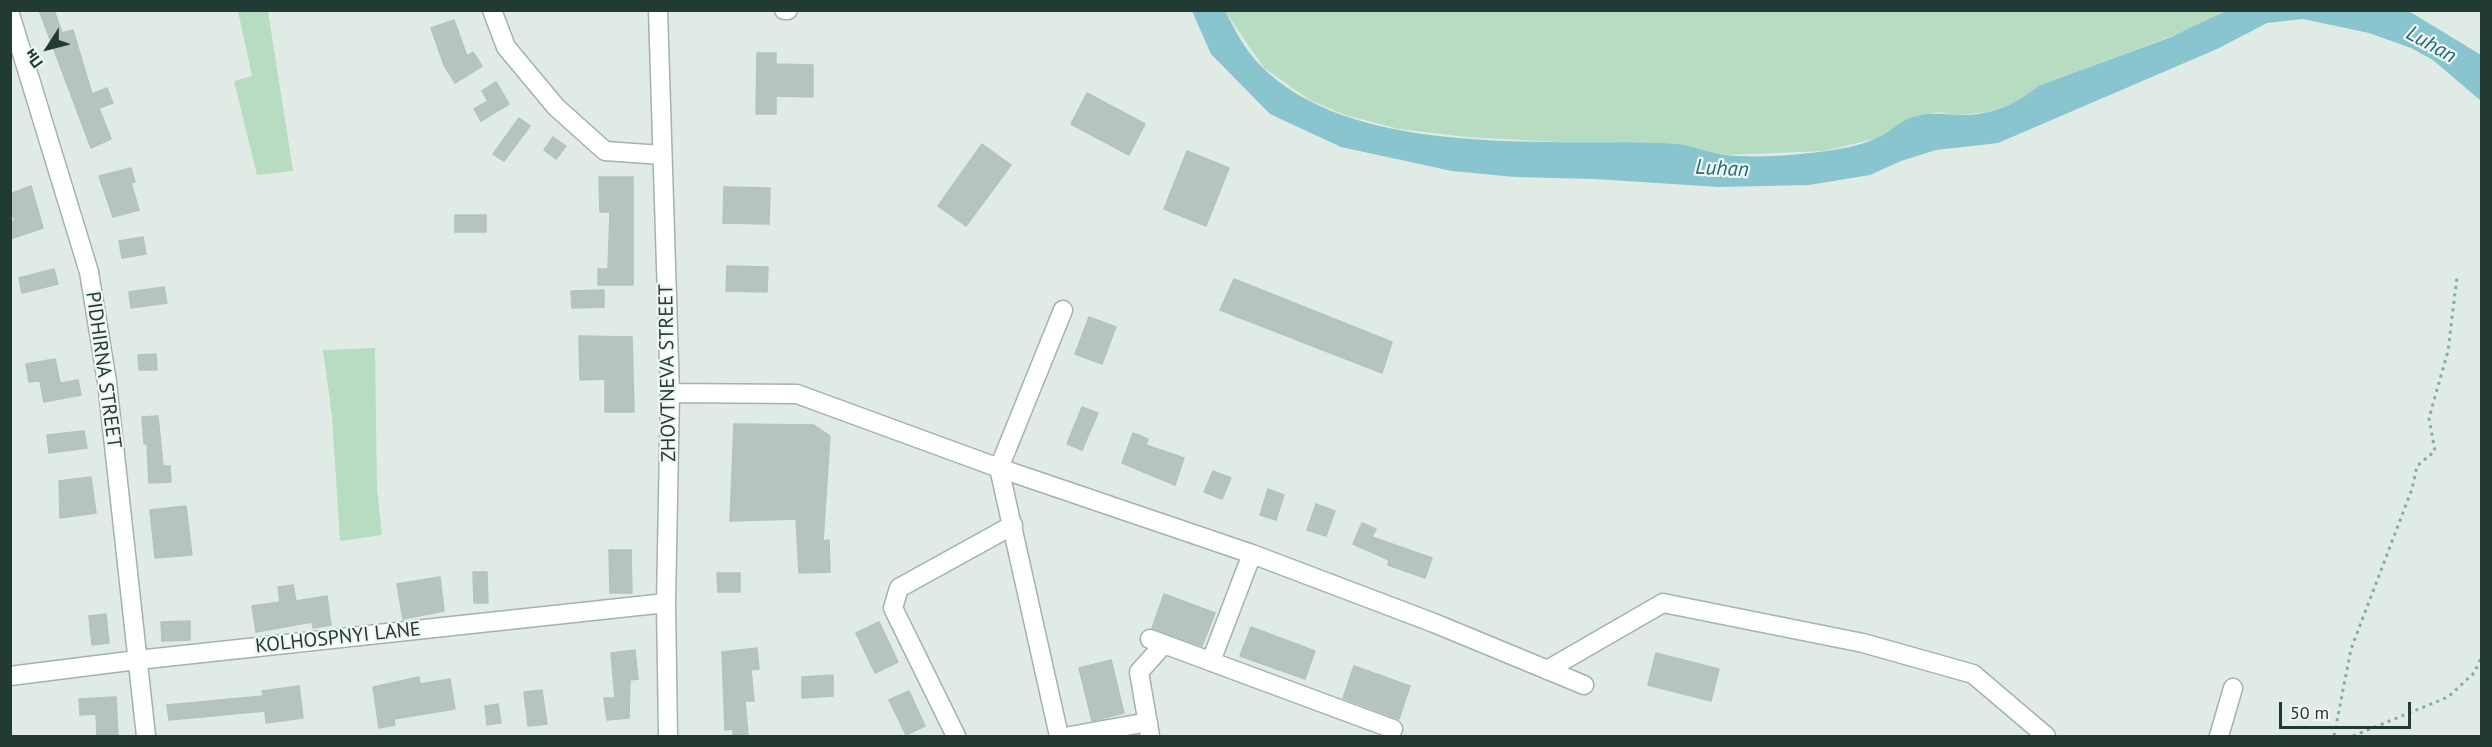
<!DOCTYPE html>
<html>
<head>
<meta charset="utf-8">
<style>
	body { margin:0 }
	#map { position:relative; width:2492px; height:747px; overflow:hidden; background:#e0ebe5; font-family:"PT Sans",sans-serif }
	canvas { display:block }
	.frame { position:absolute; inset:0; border:12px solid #213a33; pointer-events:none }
	.north { position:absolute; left:18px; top:18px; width:60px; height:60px; -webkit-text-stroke:4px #f0f7f3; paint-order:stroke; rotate:234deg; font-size:16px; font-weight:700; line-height:24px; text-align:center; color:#213a33 }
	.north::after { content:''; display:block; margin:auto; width:21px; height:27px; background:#213a33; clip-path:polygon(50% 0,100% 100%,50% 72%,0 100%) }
	.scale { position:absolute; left:2279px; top:702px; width:132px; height:27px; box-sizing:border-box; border:3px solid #213a33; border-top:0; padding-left:8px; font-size:18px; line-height:21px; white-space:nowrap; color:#213a33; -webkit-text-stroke:4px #f0f7f3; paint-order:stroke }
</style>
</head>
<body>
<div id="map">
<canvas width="2492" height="747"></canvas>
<div class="frame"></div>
<div class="north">Пн</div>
<div class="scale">50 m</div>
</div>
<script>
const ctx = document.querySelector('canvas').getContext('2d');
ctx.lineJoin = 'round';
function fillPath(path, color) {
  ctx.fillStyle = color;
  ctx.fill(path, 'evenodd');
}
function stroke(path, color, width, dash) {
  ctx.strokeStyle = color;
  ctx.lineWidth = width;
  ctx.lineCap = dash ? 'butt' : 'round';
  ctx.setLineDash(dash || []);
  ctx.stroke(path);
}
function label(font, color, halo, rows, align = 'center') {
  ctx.font = font + ' "PT Sans",sans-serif';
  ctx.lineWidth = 4.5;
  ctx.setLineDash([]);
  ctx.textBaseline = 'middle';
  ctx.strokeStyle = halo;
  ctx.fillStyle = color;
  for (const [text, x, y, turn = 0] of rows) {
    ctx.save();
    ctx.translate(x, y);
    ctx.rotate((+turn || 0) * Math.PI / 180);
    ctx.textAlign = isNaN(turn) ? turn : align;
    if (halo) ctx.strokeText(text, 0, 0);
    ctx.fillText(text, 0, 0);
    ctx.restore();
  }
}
const green = new Path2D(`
	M238,11H268L293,171L257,175L234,81L252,76Z
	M1225,11H2228L2185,31L2038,86L2020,101L1989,112L1960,115L1938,112L1909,119L1878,138L1824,151L1728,155L1668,143L1558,142L1467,137L1399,129L1345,115L1310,100L1264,68Z
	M375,348L377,489L382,535L340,541L332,416L323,350Z`);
const water = new Path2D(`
	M2228,10H2402L2412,13L2481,55V101L2433,60L2411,48L2369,33L2303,19L2267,23L2217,49L1998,143L1936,150L1901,161L1870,175L1809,185L1719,187L1595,179L1515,177L1452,171L1341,147L1270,114L1211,54L1192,11H1225C1235,30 1244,48 1259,64C1349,158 1544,139 1664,143C1685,143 1706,152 1726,155C1758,159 1813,154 1844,148C1855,146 1869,142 1879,137C1890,132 1899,122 1910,118C1927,112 1942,114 1959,115C1989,116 2016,105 2038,86L2171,37Z`);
const building = new Path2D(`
	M39,10H54L62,33L73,30L92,94L107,88L113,103L99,108L111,139L91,148Z
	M454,20L467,56L473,52L482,66L455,83L444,65L431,28Z
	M757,53H776V64L813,65V97L776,96V114H756Z
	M496,82L509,104L481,121L474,109L488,101L482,91Z
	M1087,93L1145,124L1129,155L1071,124Z
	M519,118L530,126L504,161L493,154Z
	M553,137L566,146L556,159L544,150Z
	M982,144L1011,165L966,226L938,206Z
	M1187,151L1229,168L1206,226L1164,209Z
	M131,168L135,182L131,183L139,210L113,217L99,176Z
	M599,177H633V285H598V269H608L610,212H600Z
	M31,186L43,228L10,239V222L15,221L10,210V194Z
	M724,187L770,188L769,224L723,223Z
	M455,215H486V232H455Z
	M143,237L146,254L122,258L119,241Z
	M727,266L768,267L767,292L726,291Z
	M54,269L58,284L22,293L19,278Z
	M1234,279L1392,342L1382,373L1220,310Z
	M164,287L167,303L131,308L129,292Z
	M604,290V307L572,308L571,291Z
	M1089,317L1116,327L1102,364L1075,354Z
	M579,336L632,337L634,412H605V379L580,380Z
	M156,354L157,370H139L138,355Z
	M55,359L60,383L78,380L81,395L44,402L40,381L29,382L26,364Z
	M1082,407L1098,413L1082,450L1067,444Z
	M158,416L163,466H170L171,482L149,483L147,444H144L142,417Z
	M734,424L814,425L830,436L823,541L829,540L830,572L799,573L796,519L730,521Z
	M84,431L87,448L49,453L47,435Z
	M1133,433L1148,439L1146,445L1184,458L1175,485L1122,463Z
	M1213,471L1231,478L1222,499L1204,492Z
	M91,477L96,513L60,518L59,481Z
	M1268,489L1284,495L1276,520L1260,515Z
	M1316,504L1335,511L1326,536L1307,530Z
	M186,506L192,555L155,558L150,510Z
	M1362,523L1376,529L1372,537L1432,558L1425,578L1388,565L1389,560L1353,544Z
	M609,550H631L632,593H610Z
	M473,572H487L488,603H474Z
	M717,573H740V592H718Z
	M440,577L444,611L403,619L397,584Z
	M293,585L296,601L327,596L331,625L313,628L312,622L256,632L252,606L280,602L278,587Z
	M1164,594L1215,613L1202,646L1152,628Z
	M106,614L109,643L92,645L89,616Z
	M190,621V640L162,641L161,622Z
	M879,622L898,662L875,673L856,633Z
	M1251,627L1315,651L1305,679L1240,656Z
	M757,648L759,669L751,670L754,701H745L748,736H733V729L725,730L722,652Z
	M635,650L638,679L630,680L629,718L607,720L604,698H615L611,653Z
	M1656,653L1719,669L1711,701L1648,685Z
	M1111,660L1124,713L1092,721L1079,668Z
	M1354,666L1410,686L1399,719L1343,698Z
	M833,675V696L802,698V677Z
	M419,677L420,684L450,679L455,709L394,719L395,725L379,728L373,687Z
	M299,686L303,718L266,723L265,711L169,720L167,705L263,696L262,691Z
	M542,690L547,724L528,726L524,692Z
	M909,691L925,726L906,735L889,700Z
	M116,697L118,736H97L96,714L80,715L79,699Z
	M498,704L501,723L487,725L485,706Z`);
const path = new Path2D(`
	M2334,736L2351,649L2412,489L2417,466L2435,451L2429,418L2448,351L2457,277
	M2353,736L2448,697L2474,673L2482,656`);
const minor = new Path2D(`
	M492,10L506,47L556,107L605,151L662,155
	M658,10L670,393L666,603L668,736
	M784,10H788
	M10,14L89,272L107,382L146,736
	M670,393L797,394L999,468L1252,554L1434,623L1584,685
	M1150,639L1393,729
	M1211,661L1252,554
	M1547,670L1663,603L1863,643L1973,674L2046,736
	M10,676L137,660L666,603
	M956,736L893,608L899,588L1013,525
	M1059,736L999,468L1063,310
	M1070,736L1148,722
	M1150,736L1139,672L1164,644
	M2219,736L2233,688`);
const streetNames = [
	["PIDHIRNA STREET",103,370,82],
	["ZHOVTNEVA STREET",668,373,-91],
	["KOLHOSPNYI LANE",338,638,-6]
];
const waterNames = [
	["Luhan",2431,45,29],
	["Luhan",1722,169,3]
];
fillPath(green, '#b8dcc1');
fillPath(water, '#88c5cf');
fillPath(building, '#b5c5be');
stroke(building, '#b2c4bc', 1.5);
stroke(minor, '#a3b2ac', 21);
stroke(path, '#80ae9f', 3, [3, 4.5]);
stroke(minor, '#fff', 18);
label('20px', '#213a33', '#f0f7f3', streetNames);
label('italic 21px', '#1c6875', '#f0f7f3', waterNames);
</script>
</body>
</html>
